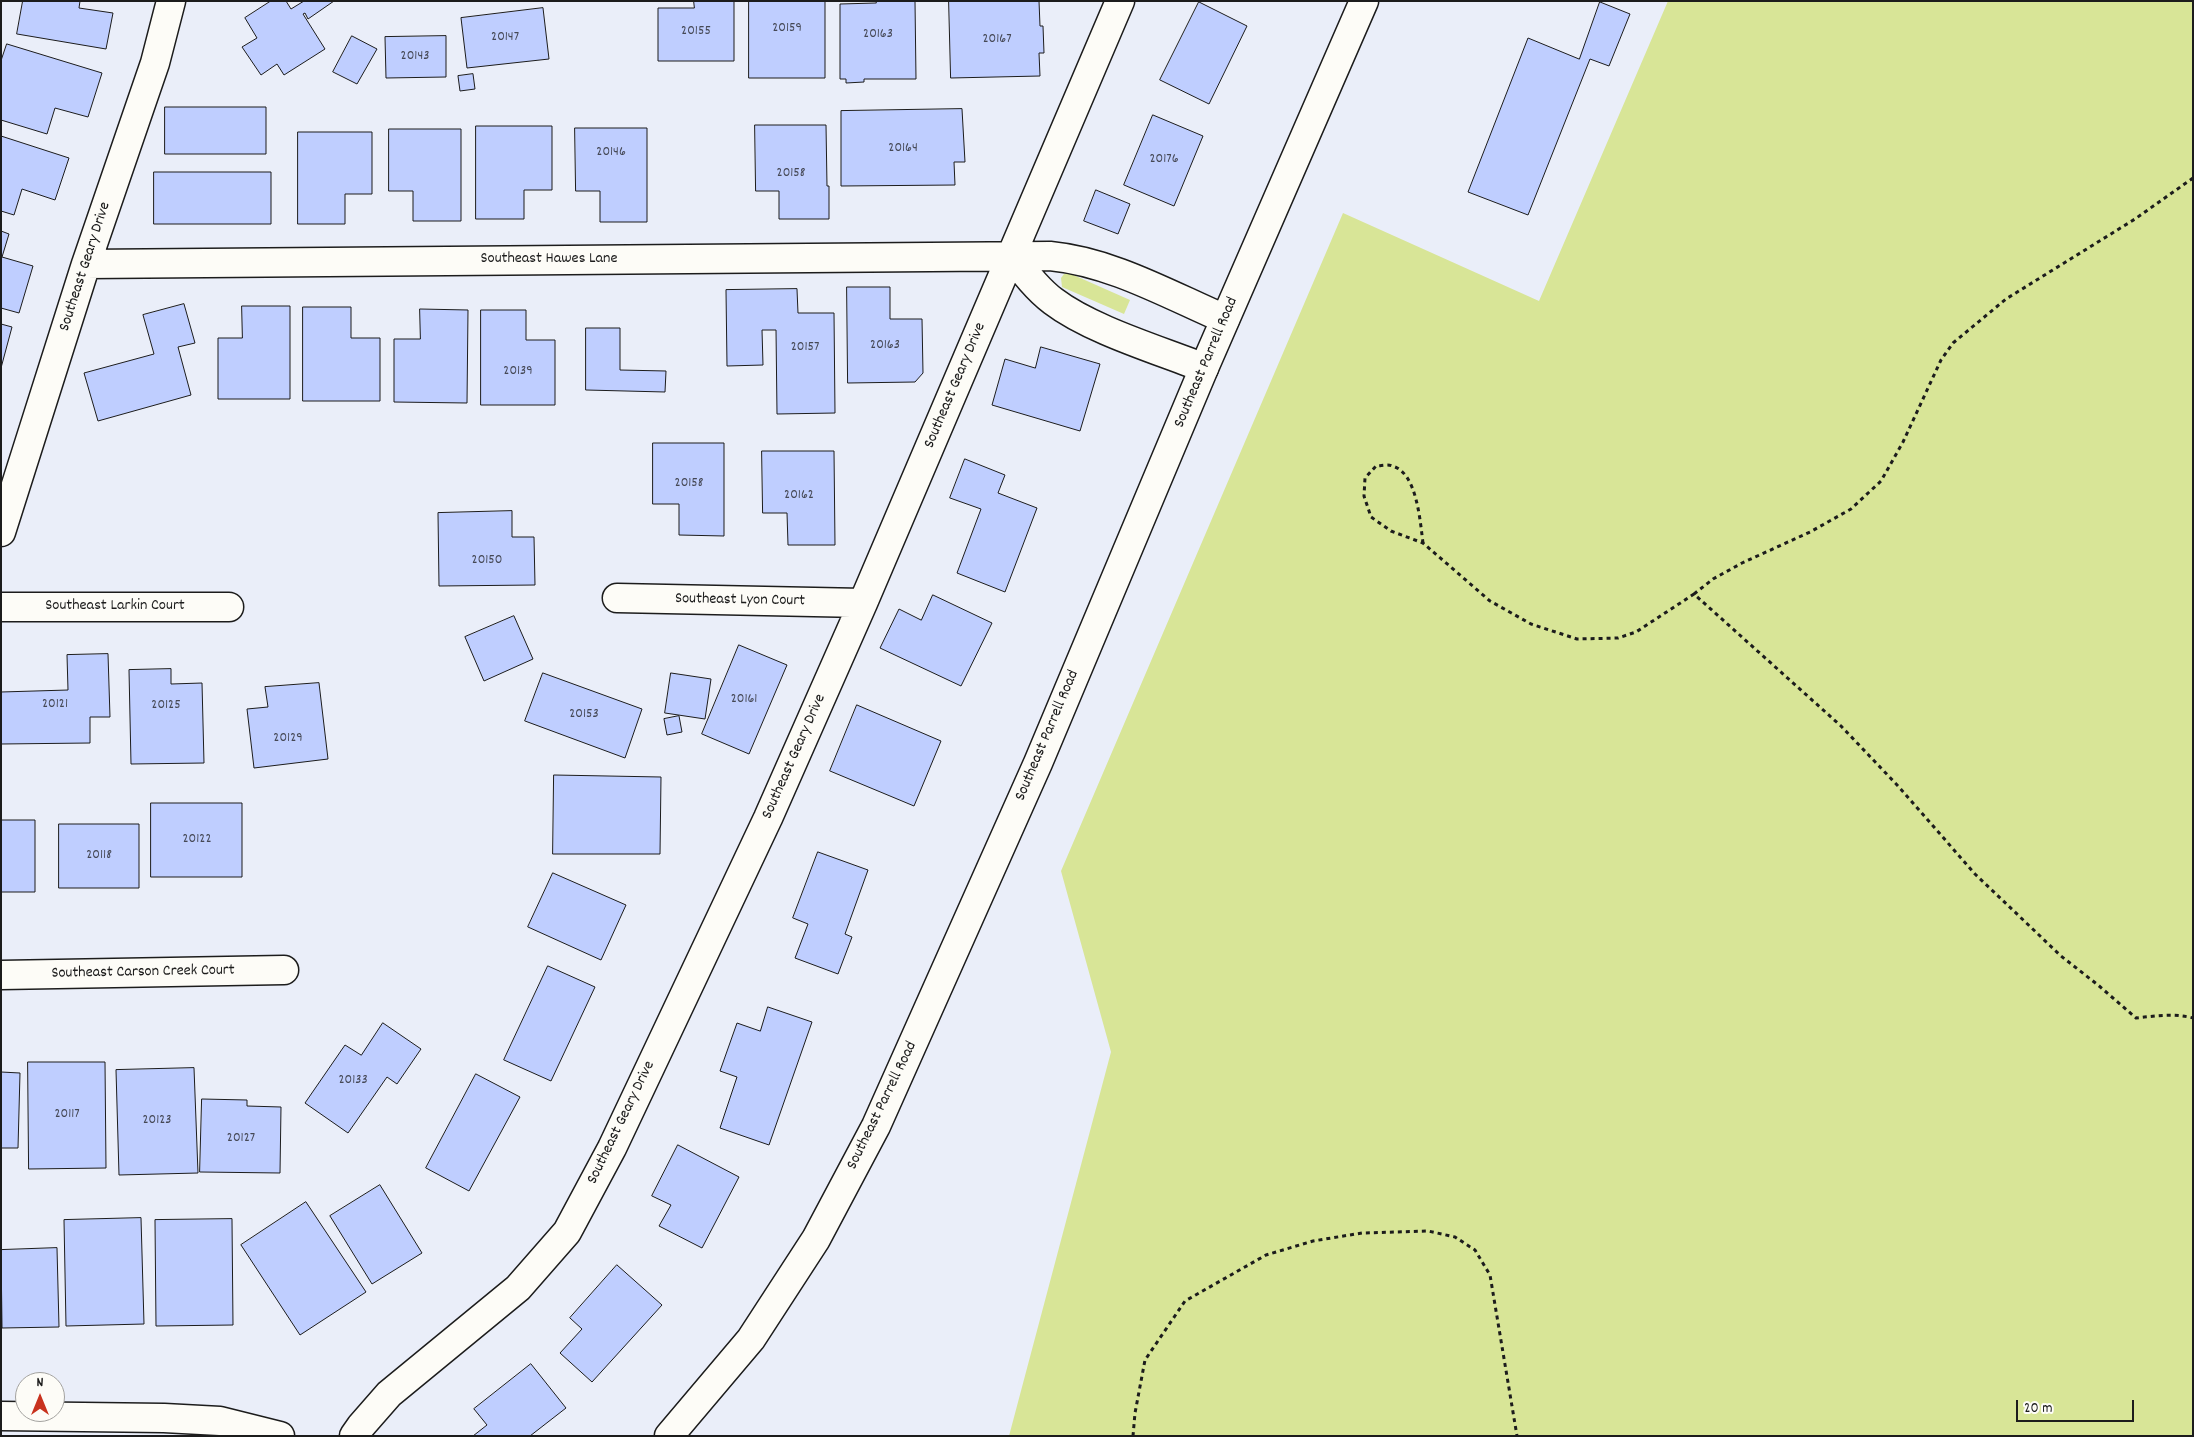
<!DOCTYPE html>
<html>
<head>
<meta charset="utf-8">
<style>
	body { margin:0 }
	#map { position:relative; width:2194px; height:1437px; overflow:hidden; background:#eaeef9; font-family:Dekko,sans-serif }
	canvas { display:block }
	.frame { position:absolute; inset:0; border:2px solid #1c1c1c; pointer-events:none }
	.north { position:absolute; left:15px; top:1372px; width:50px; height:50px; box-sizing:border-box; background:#fdfcf7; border:1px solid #a3a29f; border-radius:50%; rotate:0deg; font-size:14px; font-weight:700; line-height:20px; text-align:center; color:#1c1c1c }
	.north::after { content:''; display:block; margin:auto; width:18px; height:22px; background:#c8321e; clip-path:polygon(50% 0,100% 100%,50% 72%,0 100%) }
	.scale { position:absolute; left:2016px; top:1400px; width:118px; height:22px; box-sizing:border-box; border:2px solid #1c1c1c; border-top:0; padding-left:6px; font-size:15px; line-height:18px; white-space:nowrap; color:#1c1c1c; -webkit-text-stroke:4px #fdfcf7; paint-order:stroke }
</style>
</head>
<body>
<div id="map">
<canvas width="2194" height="1437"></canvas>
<div class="frame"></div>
<div class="north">N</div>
<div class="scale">20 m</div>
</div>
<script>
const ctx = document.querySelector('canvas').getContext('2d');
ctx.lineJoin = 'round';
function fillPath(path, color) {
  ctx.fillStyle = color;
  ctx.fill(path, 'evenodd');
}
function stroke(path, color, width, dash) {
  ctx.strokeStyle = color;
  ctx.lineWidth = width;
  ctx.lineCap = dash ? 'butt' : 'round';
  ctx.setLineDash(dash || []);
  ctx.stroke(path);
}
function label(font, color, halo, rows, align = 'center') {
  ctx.font = font + ' Dekko,sans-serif';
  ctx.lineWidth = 4.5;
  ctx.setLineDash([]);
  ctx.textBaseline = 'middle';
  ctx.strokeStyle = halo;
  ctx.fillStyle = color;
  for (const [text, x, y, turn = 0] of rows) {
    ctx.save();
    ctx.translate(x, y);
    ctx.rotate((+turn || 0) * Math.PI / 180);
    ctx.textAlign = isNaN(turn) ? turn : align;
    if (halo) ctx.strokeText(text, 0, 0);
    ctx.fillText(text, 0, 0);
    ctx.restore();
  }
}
const green = new Path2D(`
	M1668,1H2193V1436H1009L1111,1052L1061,871L1343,213L1539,301Z
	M1069,273L1130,300L1124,314L1062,287L1061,278L1064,274Z`);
const building = new Path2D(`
	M23,1H80L79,8L113,13L106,49L17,34Z
	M271,1H286L291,9L304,1H334L308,19L305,13L303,14L325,49L284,75L277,64L261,75L242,47L257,38L245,18Z
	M694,1H734V61H658V8H694Z
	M749,1H825V78H749Z
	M876,1H915L916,79H864V82L846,83V79H840V4L876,3Z
	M949,1H1039L1040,26H1043L1044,53H1039L1040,76L951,78Z
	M1199,2L1247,26L1209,104L1160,80Z
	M1600,2L1630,14L1609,66L1590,59L1528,215L1468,192L1528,38L1579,59Z
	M543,8L549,59L467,68L461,18Z
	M352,36L377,49L357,84L333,72Z
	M446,36V77L386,78L385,37Z
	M7,44L102,73L88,117L55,108L47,134L1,120V61Z
	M473,74L475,89L460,91L458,76Z
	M165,107H266V154H165Z
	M962,109L965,162H954L955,185L841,186V111Z
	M1153,115L1203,136L1174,206L1124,185Z
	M755,125H826L827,186H829V219H779V191H756Z
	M476,126H552V190H524V219H476Z
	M575,128H647V222H600V191H576Z
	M389,129H461V221H413V191H389Z
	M298,132H372V194H345V224H298Z
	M1,136L69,158L55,200L22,189L14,215L1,211Z
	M154,172H271V224H154Z
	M1096,190L1130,204L1118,234L1084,221Z
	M1,231L9,234L2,257L33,266L19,313L1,308Z
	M847,287H890V319H922L923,373L915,382L848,383Z
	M797,289L798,313H834L835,413L777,414L776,330H762L763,365L727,366L726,290Z
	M184,304L195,343L178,347L191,395L98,421L84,373L154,354L143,315Z
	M242,306H290V399H218V338H242Z
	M303,307H351V338H380V401H303Z
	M420,309L468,310L467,403L394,402V339H420Z
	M481,310H526V340H555V405H481Z
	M1,324L12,327L1,368Z
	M586,328H620V370L666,371L665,392L586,390Z
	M1041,347L1100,364L1080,431L992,405L1005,359L1035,368Z
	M653,443H724V536L679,535V504H653Z
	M762,451H834L835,545H788L787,513H763Z
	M965,459L1005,475L998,493L1037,508L1005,592L957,573L981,509L950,498Z
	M512,511V537H534L535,585L439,586L438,513Z
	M933,595L992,623L961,686L880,648L899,609L921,620Z
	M514,616L533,659L484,681L465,637Z
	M739,645L787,665L749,754L702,734Z
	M108,654L110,717H90V743L1,744V692L68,690L67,655Z
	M171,669V684L202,683L204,763L131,764L129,670Z
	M543,673L642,709L625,758L525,721Z
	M671,673L711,679L705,719L665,713Z
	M319,683L328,759L254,768L247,709L268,707L265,687Z
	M857,705L941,741L914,806L830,771Z
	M679,716L682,732L667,735L664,719Z
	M554,775L661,777L660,854H553Z
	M151,803H242V877H151Z
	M1,820H35V892H1Z
	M59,824H139V888H59Z
	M818,852L868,870L845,934L852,937L838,974L795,958L808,924L793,918Z
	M553,873L626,905L601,960L528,927Z
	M548,966L595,987L551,1081L504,1060Z
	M768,1007L812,1022L769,1145L720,1128L737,1077L720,1071L737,1023L760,1031Z
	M383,1023L421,1049L397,1084L387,1077L348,1133L305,1103L345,1045L361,1055Z
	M28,1062H105L106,1168L29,1169Z
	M194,1068L198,1173L119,1175L116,1070Z
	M1,1072L20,1073L18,1148H1Z
	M476,1074L520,1097L469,1191L426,1168Z
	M202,1099L247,1100V1106L281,1107L280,1173L200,1172Z
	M678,1145L739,1177L702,1248L659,1226L671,1205L652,1196Z
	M380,1185L422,1253L372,1284L330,1216Z
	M306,1202L366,1292L300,1335L241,1245Z
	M141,1218L144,1324L66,1326L64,1220Z
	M232,1219L233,1325L156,1326L155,1220Z
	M57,1248L59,1327L2,1328L1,1250Z
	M617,1265L662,1305L592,1382L560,1353L582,1329L570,1318Z
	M531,1364L566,1408L530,1436H473L487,1425L474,1409Z`);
const path = new Path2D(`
	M1423,543C1420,521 1417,472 1392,466C1388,464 1381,466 1376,466L1365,478L1364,496L1371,517L1391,531L1423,543L1490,601L1531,624L1577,639L1618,638L1636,632L1694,594L1841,726L1899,787L1975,874L2061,956L2098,985L2136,1018C2155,1016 2174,1013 2193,1018
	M1694,594L1713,579L1742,563L1810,532L1851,509L1881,481L1903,442L1941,360L1953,343L2006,299L2135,219L2193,178
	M1133,1436L1135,1413L1145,1360L1185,1301L1266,1255L1313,1241L1362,1233L1428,1231L1455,1237L1475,1250L1490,1275L1517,1436`);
const street = new Path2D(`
	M1012,256C1024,272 1037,289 1053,301C1091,330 1159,350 1204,368
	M86,264L1050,256C1112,262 1169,295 1225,319
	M1,532L86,264L155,63L171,1
	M617,598L863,603
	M1,607H229
	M1,975L284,970
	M1,1416L164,1418L220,1421L280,1436
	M354,1436L361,1426L389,1394L518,1288L567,1232L612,1148L768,818L863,603L1120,1`);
const secondary = new Path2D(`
	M669,1436L751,1339L816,1239L876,1126L1038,763L1204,368L1364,1`);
const numberNames = [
	["20159",787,29],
	["20155",696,32],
	["20163",878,35],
	["20147",505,38],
	["20167",997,40],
	["20143",415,57],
	["20164",903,149],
	["20146",611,153],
	["20176",1164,160],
	["20158",791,174],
	["20163",885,346],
	["20157",805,348],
	["20139",518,372],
	["20158",689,484],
	["20162",799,496],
	["20150",487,561],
	["20161",744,700],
	["20121",55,705],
	["20125",166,706],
	["20153",584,715],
	["20129",288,739],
	["20122",197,840],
	["20118",99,856],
	["20133",353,1081],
	["20117",67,1115],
	["20123",157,1121],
	["20127",241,1139]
];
const streetNames = [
	["Southeast Hawes Lane",549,260],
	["Southeast Geary Drive",86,267,-72],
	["Southeast Parrell Road",1207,363,-67],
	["Southeast Geary Drive",956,386,-67],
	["Southeast Lyon Court",740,601,1],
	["Southeast Larkin Court",115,607],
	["Southeast Parrell Road",1048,736,-67],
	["Southeast Geary Drive",795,757,-66],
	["Southeast Carson Creek Court",143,973,-1],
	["Southeast Parrell Road",883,1106,-64],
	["Southeast Geary Drive",622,1123,-64]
];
fillPath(green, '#d8e597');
fillPath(building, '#bfceff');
stroke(building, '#1c1c1c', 1);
stroke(street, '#1c1c1c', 31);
stroke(secondary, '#1c1c1c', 31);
stroke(path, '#1c1c1c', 3, [4, 4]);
stroke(street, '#fdfcf7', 28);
stroke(secondary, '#fdfcf7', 28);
label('14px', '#454855', null, numberNames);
label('16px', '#1c1c1c', '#fdfcf7', streetNames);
</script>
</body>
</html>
